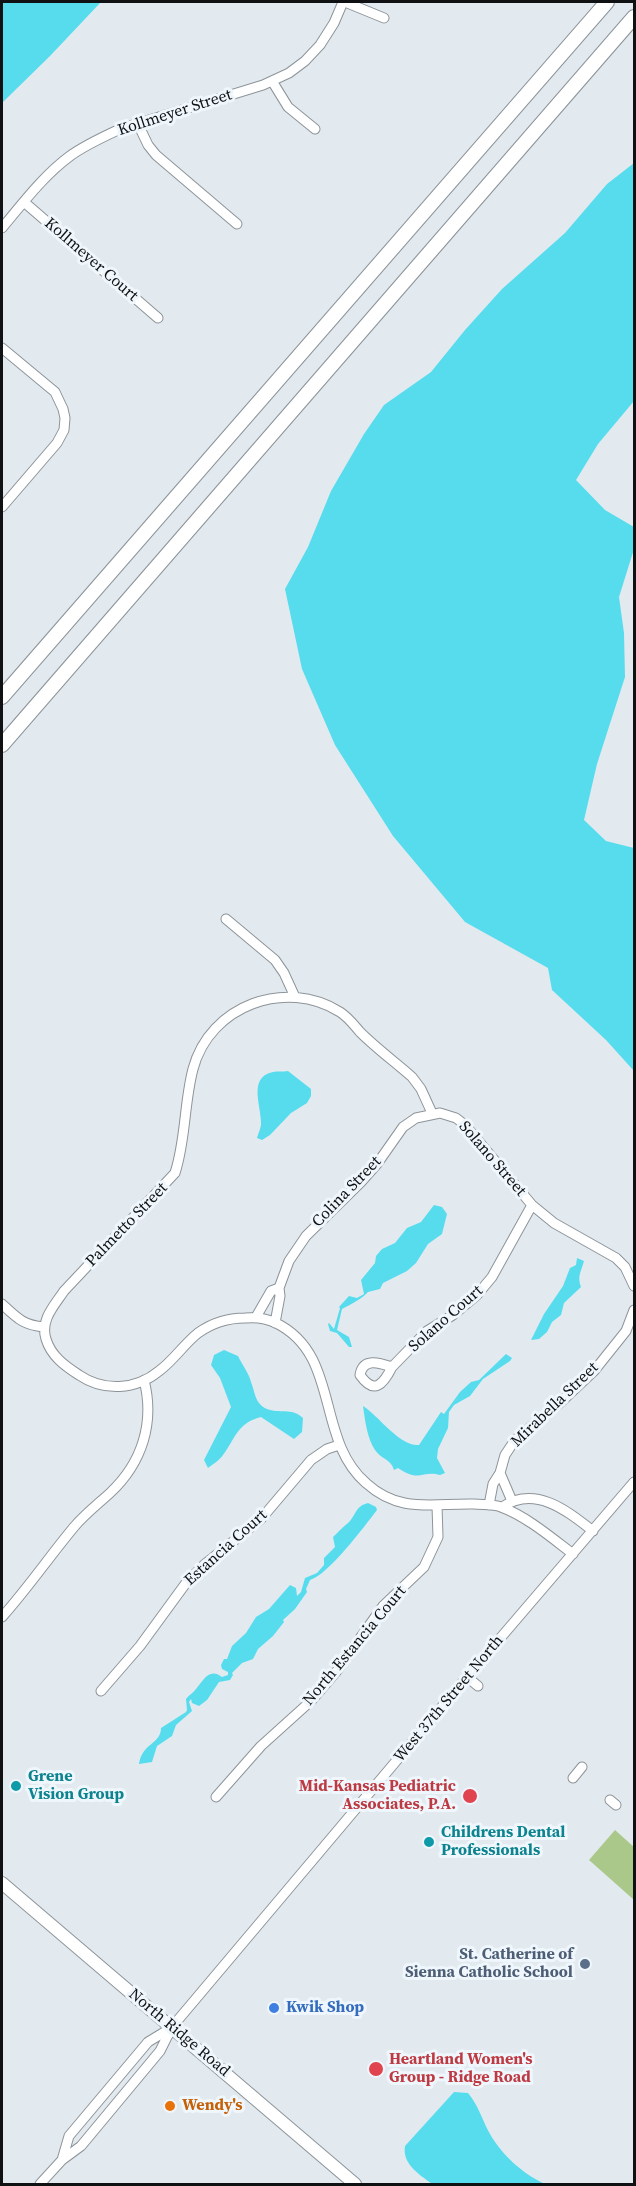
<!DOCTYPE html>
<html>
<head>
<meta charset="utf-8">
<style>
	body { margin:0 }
	#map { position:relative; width:636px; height:2186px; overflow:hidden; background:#e2eaf0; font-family:"Source Serif 4",serif }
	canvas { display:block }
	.frame { position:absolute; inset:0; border:3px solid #0f1113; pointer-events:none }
</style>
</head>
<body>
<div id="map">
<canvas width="636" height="2186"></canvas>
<div class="frame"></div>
</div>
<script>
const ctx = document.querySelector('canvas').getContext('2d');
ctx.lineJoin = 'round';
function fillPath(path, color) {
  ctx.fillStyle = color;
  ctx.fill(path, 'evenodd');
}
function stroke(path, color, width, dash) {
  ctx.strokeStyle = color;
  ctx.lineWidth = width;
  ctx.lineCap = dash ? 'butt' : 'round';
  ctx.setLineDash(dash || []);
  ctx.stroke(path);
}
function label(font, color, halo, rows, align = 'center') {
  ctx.font = font + ' "Source Serif 4",serif';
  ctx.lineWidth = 6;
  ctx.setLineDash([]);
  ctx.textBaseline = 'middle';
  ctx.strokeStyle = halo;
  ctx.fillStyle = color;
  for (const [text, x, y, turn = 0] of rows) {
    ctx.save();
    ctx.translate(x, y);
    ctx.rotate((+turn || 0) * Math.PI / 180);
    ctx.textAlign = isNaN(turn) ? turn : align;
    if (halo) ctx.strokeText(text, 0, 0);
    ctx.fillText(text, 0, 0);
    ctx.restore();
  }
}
const green = new Path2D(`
	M615,1830L634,1847V1900L589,1860Z`);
const water = new Path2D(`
	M2,2H101L50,56L2,103Z
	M634,163V401L598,444L576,480L605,510L634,527V549L619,597L624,633L625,677L597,764L584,820L606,841L634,848V1071L606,1040L552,990L548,968L465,922L393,836L335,745L302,669L285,589L308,547L331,491L364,434L384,405L431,372L465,330L502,289L565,233L607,184Z
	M288,1071L311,1089V1096L307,1103L291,1113L270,1135L262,1140L257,1138C258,1134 261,1128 261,1124C262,1108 247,1077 273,1072C277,1071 283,1072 288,1071Z
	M434,1205L442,1207L447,1214L442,1234L428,1244L416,1263L407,1271L383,1283L380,1289L368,1292C363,1298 350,1305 342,1309L337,1330L349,1337L352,1347H349L337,1333L330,1331L328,1324L329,1323L334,1329L340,1308L339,1307L349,1296L357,1298L364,1294L361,1280L375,1263L376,1256L382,1249L395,1243L407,1228L421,1222Z
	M577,1258L584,1261C581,1272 577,1276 581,1287L564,1303L561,1315L552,1322L547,1332L539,1339L531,1340L544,1314L563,1286L570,1268L576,1265Z
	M224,1350L238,1356C242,1365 249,1373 251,1382C255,1392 255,1404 267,1409C279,1414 292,1407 303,1418L302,1432L294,1439L261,1417C237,1423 235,1439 223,1455C220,1460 213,1464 208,1468L204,1460L231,1407L220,1378L211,1365L214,1355Z
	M506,1354L512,1358L510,1361L483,1379L470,1396L454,1405L449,1412L448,1428L438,1449L437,1458L445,1473L440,1475C422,1470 420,1483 398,1468L394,1470C391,1459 381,1459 375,1450C367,1438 365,1420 363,1406C379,1416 400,1447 419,1445L441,1412L444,1414L460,1392L471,1382L479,1380Z
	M368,1503L376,1507L377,1510C364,1527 328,1575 310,1580L306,1589L307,1592L295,1609L283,1620L284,1622L273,1636L258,1649L253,1659L242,1663L232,1673L233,1675L230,1680L219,1682L207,1700L199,1706L192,1703L191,1699L189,1702L192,1711L176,1725L172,1736L157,1746L152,1762L139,1764C142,1743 161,1744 161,1728L186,1712L187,1710L186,1699C189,1695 193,1693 196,1689C203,1681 209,1667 222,1677L228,1675V1672L222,1669L221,1665L224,1659H227L232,1646L246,1633L256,1617L269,1609L290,1585L296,1588L297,1596L301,1592L305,1578L317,1573L324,1565V1558L335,1547L333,1537C338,1532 342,1528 348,1523C356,1516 355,1506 368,1503Z
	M454,2092L468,2093C479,2106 482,2120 490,2134C502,2155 523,2174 545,2184H432C419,2174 402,2164 405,2146Z`);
const minor = new Path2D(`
	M345,2L384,18
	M272,81L288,107L315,129
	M138,124L148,145L156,155L237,224
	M24,202L158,318
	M2,228C23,203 44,175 70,156C85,145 103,137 120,129L263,85L289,73L305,61L320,45L334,23L343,2
	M2,348L55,392L63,409L65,418L64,430L57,443L2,507
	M226,919L275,960L284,973L295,997
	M432,1113L421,1089L412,1077C395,1062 376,1048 360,1032C354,1025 348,1017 340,1012C286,978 210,1005 193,1069C184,1103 186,1139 175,1173L64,1291C54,1306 40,1320 46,1339C51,1356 65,1366 79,1375C104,1392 136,1390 159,1371C174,1360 184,1344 198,1333C212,1323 228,1318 245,1318C255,1317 266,1318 276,1323C341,1355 315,1439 366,1483C400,1514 433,1503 474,1504C483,1505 493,1504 501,1507C526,1516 552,1538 573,1554
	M279,1288L289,1261L306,1236L361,1182L377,1164L403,1127L416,1118L440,1113L456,1118L465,1125L532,1205L554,1223L616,1258L625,1267L634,1286
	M2,1304C17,1318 23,1325 44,1327
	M256,1317L271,1291L279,1288L280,1296L275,1323
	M392,1367C383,1385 374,1395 360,1375C363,1357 380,1363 392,1367L427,1331L453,1315L477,1295L492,1277L532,1205
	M500,1473L512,1501
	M489,1505L493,1484L500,1473L505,1455L515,1440L561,1402L594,1371L626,1331L634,1310
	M502,1507C535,1485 566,1510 593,1531
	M2,1617C28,1588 49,1557 74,1527C85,1514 98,1504 110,1493C142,1463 155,1423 144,1380
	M467,1677L478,1686
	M101,1691L140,1646L186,1583L205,1564L261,1519L311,1460L327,1449L339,1445
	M573,1778L582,1767
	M216,1797L261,1746L312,1700L336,1672L383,1606L424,1567L438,1537L437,1506
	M610,1800L616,1805
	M62,2160L69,2136L148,2042L171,2028
	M40,2184L62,2160L81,2146L160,2051L172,2027L467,1677L634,1482`);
const major = new Path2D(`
	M2,1883L355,2184`);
const highway = new Path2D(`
	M2,697L607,2
	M2,745L634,17`);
const markers = [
	[16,1786,6,"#0f9aa8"],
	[470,1796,8,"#e0444e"],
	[429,1842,6,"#0f9aa8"],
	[585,1964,6,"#5c6f8a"],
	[274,2008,6,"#3f7fe0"],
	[376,2069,8,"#e0444e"],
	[170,2106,6,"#e8710a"]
];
const streetNames = [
	["Kollmeyer Street",175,113,-18],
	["Kollmeyer Court",91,260,41],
	["Solano Street",492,1159,49],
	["Colina Street",347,1192,-46],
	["Palmetto Street",127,1225,-46],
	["Solano Court",446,1319,-41],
	["Mirabella Street",555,1405,-44],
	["Estancia Court",226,1548,-42],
	["North Estancia Court",355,1646,-50],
	["West 37th Street North",449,1699,-50],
	["North Ridge Road",179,2033,40]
];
const cultureNames = [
	["Grene",28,1777],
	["Vision Group",28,1795],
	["Childrens Dental",441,1833],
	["Professionals",441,1851]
];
const healthNames = [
	["Mid-Kansas Pediatric",456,1787],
	["Associates, P.A.",456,1805],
	["Heartland Women's",389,2060,"left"],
	["Group - Ridge Road",389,2078,"left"]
];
const serviceNames = [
	["St. Catherine of",573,1955],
	["Sienna Catholic School",573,1973]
];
const shopNames = [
	["Kwik Shop",286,2008]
];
const foodNames = [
	["Wendy's",182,2106]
];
fillPath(green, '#abc88b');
fillPath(water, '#57dced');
stroke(minor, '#8d9499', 11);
stroke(major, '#8d9499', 14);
stroke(highway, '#8d9499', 16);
stroke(minor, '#fff', 9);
stroke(major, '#fff', 12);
stroke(highway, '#fff', 14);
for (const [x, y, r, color] of markers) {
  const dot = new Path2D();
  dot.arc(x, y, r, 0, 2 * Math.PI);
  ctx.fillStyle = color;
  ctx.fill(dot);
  stroke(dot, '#eff7fd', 2);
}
label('16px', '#0f1113', '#eff7fd', streetNames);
label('bold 16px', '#0d838f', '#eff7fd', cultureNames, 'left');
label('bold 16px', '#be3a42', '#eff7fd', healthNames, 'right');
label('bold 16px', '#4e5e75', '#eff7fd', serviceNames, 'right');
label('bold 16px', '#366cbe', '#eff7fd', shopNames, 'left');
label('bold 16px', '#c56008', '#eff7fd', foodNames, 'left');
</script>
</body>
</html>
